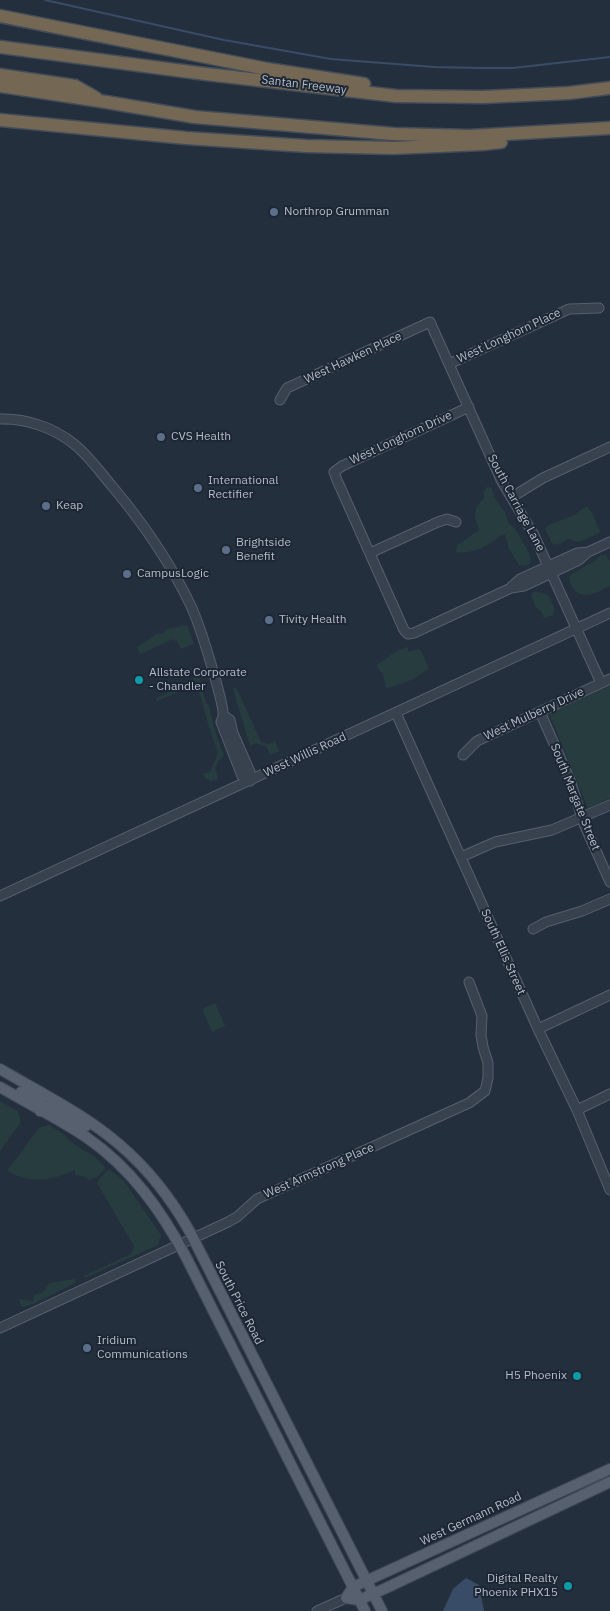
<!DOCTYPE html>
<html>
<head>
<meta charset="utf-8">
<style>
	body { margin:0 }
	canvas { display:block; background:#242f3e }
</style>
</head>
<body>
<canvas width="610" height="1611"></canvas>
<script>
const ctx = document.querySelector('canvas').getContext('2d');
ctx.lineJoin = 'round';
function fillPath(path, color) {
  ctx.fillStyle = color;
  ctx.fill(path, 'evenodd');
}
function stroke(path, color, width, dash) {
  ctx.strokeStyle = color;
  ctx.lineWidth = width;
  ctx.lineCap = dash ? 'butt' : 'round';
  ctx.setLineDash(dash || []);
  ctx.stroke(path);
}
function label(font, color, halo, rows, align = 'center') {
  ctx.font = font + ' "IBM Plex Sans",sans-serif';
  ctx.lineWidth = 4;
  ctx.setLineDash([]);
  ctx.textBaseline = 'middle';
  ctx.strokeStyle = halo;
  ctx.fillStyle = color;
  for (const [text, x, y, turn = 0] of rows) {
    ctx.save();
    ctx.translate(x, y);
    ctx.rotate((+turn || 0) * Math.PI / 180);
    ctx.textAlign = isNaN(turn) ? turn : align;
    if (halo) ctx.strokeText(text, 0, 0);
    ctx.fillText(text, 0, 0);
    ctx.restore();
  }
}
const green = new Path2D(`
	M487,487L492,488L494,497L505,512L508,522L515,529L528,551L531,559L530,563L526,566L519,565L509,549L505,534C500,535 499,537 495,540C484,548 470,554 456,552L457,545C465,541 471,534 479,531C475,515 471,511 484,498V491Z
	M585,507H588L592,513L600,532L582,541L578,542L568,539L557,545L552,543L546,531L547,526L576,514Z
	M601,555H606L610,561V586C604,587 600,592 595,593C580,598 571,592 569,576L596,560Z
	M534,591C552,597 546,590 555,609L553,615L545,618L543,617L542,613L535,606L531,595Z
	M187,625L194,644L181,649L178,642L173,639L140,654L137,647L157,634H163L167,629Z
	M408,647V652L419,649L421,651L429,669L411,680L388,688L386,687L383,674L377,667V665L398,650Z
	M197,667L206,703L209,706L214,728L224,756L219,760L215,768L218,779L210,782L209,779L206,780L203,774L210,772L218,753L209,727L199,691L196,687L192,686L157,701L156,698L192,682L194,678L189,669Z
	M610,685V798L588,808L549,713Z
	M236,687L261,742L269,744L275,741L279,751L270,755L266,746L256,743L250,746L233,689Z
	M215,1003L225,1026L212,1032L202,1009Z
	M0,1101L18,1111L21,1122L0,1151Z
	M49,1125L62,1133L75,1145L95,1157L105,1167V1169L96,1178L95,1177L90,1180L83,1176L75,1175V1170C51,1181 31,1184 7,1171L39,1128Z
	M110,1170L124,1181L161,1235L158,1245L85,1278L83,1275H86L131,1254L134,1246L97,1183L99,1181L98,1180L107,1171Z
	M75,1279V1283L33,1304L22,1307L18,1299L33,1301L34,1295L44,1292L49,1283Z`);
const water = new Path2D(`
	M466,1578L479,1585L484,1611H443L453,1589Z`);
const stream = new Path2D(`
	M45,0L224,40L331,59L434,67L480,68H513L610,57`);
const minor = new Path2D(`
	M449,364L569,309L599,308
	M280,400L287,388L430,322L502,482L534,535L601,683
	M469,407L342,466L334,472L337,480L404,630L408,634L414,633L511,588L524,586L579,560L588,552L610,542
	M0,419C26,418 54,428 74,444C89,456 100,472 112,486C143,523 170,562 191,606C201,628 207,651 214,674C216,682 224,708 223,715C223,717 222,720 221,722L242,776L250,781
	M512,497L543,478L610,447
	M370,553L438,522L447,519L456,522
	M511,587L520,579L577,553L588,552
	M540,712L570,780L584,824L610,882
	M396,713L538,1029L577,1110L610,1190
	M223,715L230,720L233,733L250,772V781
	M463,755L477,741L610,679
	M461,857L495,842L552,830L610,805
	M0,896L610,613
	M533,929L546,922L582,911L610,899
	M538,1029L610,995
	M577,1110L610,1094
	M0,1328L228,1222L237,1217L257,1199L469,1103L485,1091L488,1078V1063L483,1047L481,1035L482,1016L469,982
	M317,1611L346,1598`);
const major = new Path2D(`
	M0,1069C41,1093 84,1114 120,1145C148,1169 172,1200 190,1232L382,1611
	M0,1087C29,1104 59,1119 86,1137C131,1168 161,1210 186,1257L365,1611
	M21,1092L31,1097L40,1100L45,1096
	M40,1111L46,1107H49L86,1126
	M610,1469L353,1587L346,1598L359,1600L384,1589L610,1482`);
const highway = new Path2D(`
	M0,16L267,69L364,84
	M0,47L206,74L396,96L483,97L569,93L610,88
	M0,75L75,86L96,98
	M0,86L100,101L195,117L394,134L470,136L610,128
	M0,120L186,138L306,146L393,148L483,144L501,142`);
const markers = [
	[274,212,5,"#5c6f8a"],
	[161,437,5,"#5c6f8a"],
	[198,488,5,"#5c6f8a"],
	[46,506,5,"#5c6f8a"],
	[226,550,5,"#5c6f8a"],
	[127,574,5,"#5c6f8a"],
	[269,620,5,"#5c6f8a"],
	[139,680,5,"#0f9aa8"],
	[87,1348,5,"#5c6f8a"],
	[577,1376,5,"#0f9aa8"],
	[568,1586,5,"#0f9aa8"]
];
const streetNames = [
	["Santan Freeway",304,85,7],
	["West Longhorn Place",509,336,-25],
	["West Hawken Place",353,358,-25],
	["West Longhorn Drive",401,438,-25],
	["South Carriage Lane",516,503,62],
	["West Mulberry Drive",534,714,-25],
	["West Willis Road",305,755,-25],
	["South Margate Street",575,797,68],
	["South Ellis Street",503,952,66],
	["West Armstrong Place",319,1171,-24],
	["South Price Road",239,1303,63],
	["West Germann Road",471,1519,-25]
];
const poiNames = [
	["Northrop Grumman",284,212],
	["CVS Health",171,437],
	["International",208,481],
	["Rectifier",208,495],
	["Keap",56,506],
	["Brightside",236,543],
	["Benefit",236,557],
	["CampusLogic",137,574],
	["Tivity Health",279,620],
	["Allstate Corporate",149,673],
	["- Chandler",149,687],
	["Iridium",97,1341],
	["Communications",97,1355],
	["H5 Phoenix",567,1376,"right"],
	["Digital Realty",558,1579,"right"],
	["Phoenix PHX15",558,1593,"right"]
];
fillPath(green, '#263c3f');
fillPath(water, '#394c67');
stroke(stream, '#394c67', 2);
stroke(minor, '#565f6c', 11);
stroke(major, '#414a57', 12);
stroke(highway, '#434c59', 15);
stroke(minor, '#38414e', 9);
stroke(major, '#56606e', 10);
stroke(highway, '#746855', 12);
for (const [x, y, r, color] of markers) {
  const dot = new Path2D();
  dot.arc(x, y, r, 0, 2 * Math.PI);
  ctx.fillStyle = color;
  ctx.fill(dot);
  stroke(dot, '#1d2633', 2);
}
label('12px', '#b4bcc9', '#1d2633', streetNames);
label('12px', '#b4bcc9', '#1d2633', poiNames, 'left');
</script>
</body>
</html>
